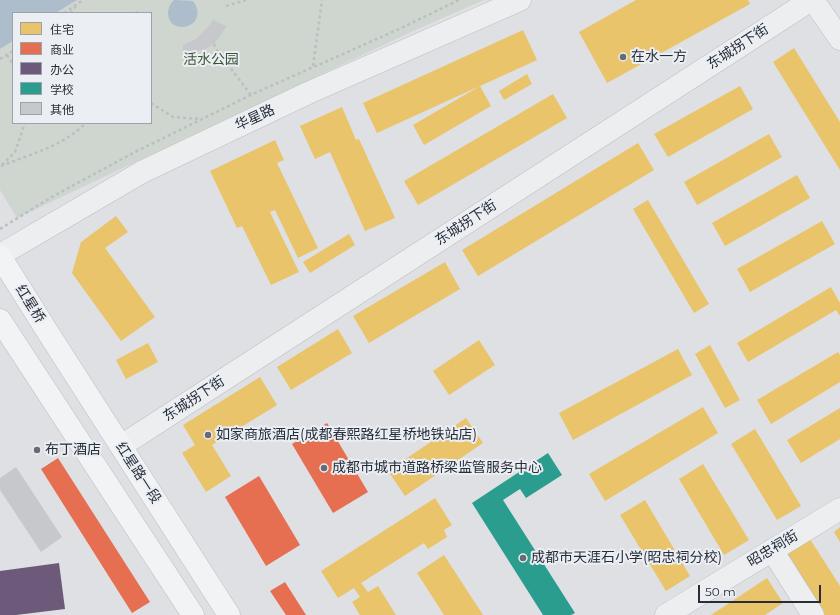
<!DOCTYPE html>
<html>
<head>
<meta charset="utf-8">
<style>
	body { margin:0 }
	#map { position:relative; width:840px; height:615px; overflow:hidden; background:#dee0e3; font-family:Montserrat,"Noto Sans SC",sans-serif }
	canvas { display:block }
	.legend { position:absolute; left:12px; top:12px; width:140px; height:112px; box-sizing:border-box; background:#ebeef3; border:1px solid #9da1a9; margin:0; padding:5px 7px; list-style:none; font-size:12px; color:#272e39 }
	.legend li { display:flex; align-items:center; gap:8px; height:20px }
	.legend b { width:20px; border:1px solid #9da1a9 }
	.scale { position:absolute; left:698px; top:585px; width:123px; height:18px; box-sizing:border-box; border:2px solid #272e39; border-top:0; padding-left:5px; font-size:12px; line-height:14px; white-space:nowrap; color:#272e39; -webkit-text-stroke:3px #ebeef3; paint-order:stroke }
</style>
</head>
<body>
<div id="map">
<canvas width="840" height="615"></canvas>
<ul class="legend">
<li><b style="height:11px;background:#e9c46a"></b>住宅</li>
<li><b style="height:11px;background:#e76f51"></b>商业</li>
<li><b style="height:11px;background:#6d597a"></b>办公</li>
<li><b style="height:11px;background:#2a9d8f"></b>学校</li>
<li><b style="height:11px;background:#c6c8cb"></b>其他</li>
</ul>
<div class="scale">50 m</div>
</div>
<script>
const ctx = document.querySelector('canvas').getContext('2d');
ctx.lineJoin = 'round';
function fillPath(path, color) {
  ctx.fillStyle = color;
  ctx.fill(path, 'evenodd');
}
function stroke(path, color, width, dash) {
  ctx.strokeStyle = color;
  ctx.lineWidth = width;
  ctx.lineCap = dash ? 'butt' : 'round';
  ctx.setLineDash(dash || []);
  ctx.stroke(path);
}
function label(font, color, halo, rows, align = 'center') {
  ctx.font = font + ' Montserrat,"Noto Sans SC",sans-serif';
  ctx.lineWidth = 4;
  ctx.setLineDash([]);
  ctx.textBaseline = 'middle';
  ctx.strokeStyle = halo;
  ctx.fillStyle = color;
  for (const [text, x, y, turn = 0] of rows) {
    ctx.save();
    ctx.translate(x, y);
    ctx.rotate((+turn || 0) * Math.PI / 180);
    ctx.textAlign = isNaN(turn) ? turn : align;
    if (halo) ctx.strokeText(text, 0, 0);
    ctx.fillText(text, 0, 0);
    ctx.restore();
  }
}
const green = new Path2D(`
	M77,0H484L411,32L17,218L0,190V49L13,41V123H151V13H56Z`);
const water = new Path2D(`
	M0,0H77L56,13H13V41L0,49Z
	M174,0L193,1C211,26 170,38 168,14C168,8 170,4 174,0Z`);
const homes = new Path2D(`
	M636,0H748L750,4L607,83L579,32Z
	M523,30L537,60L377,133L363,103Z
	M794,48L840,122V170L773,62Z
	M527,74L532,84L504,100L499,91Z
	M480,86L491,106L424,145L413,125Z
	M740,86L753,109L668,157L654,134Z
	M553,94L567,118L418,205L404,181Z
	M342,107L356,140L359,139L395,218L365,231L330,152L315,159L300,126Z
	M769,134L782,157L697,205L684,182Z
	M275,140L284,160L277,163L318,248L298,258L275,210L270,212L299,272L271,285L242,226L237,228L210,171Z
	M638,143L654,170L478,276L462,250Z
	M797,175L810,198L725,246L712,223Z
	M648,200L709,304L694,313L633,209Z
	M116,216L128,232L105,248L155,317L121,341L72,273L81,242Z
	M822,221L835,244L750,292L737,269Z
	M349,234L355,245L310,273L303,262Z
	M445,262L460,289L369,343L353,316Z
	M831,287L840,303V316L836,310L748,362L737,343Z
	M338,329L352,353L291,390L277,367Z
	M479,340L495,365L449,395L433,371Z
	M148,343L158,362L126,379L116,360Z
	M710,345L740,400L725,408L695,354Z
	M678,349L692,375L573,440L559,413Z
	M838,352L840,355V382L771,424L757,400Z
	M260,377L277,405L212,445L231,476L206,492L182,453L195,445L183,425Z
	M703,407L718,433L605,501L589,474Z
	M840,408V439L801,463L787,440Z
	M466,418L483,443L405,496L388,471Z
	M755,429L801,506L777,520L731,444Z
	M703,464L749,540L724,555L679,479Z
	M435,498L452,525L444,530L447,537L428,549L424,543L361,583L368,592L378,586L396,615H360L352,602L360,597L354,588L338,598L321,571Z
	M645,500L690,576L666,591L620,515Z
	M840,527V542L834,532Z
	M808,536L840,586V615H823L783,553Z
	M444,555L483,615H444L417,573Z
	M767,578L783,603L765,615H711Z`);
const shops = new Path2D(`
	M327,423L368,492L333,513L292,444Z
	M58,458L150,602L132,613L41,469Z
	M259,476L300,545L266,566L225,497Z
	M285,582L306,615H286L270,591Z`);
const offices = new Path2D(`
	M59,563L65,609L16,615H0V571Z`);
const schools = new Path2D(`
	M548,453L562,475L526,498L520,489L503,500L575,613L571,615H543L472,503Z`);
const building = new Path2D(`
	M213,20L226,26L222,34L214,44L205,49L183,54V45L196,39L209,26Z
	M16,467L62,537L41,552L0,490V478Z`);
const path = new Path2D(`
	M226,6L246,0
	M64,13L83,0
	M70,13L76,6
	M135,13L139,12
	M214,44L216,49L251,95
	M7,55L13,64
	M0,59L13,51
	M313,66L322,0
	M151,103L173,117L200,119
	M2,165L15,152L25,123
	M1,166C31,154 63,146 86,123
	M0,229L50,198L133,153L255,93L397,30L459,0`);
const minor = new Path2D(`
	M813,0L840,39
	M0,255L142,172L308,93L520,0
	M121,446L811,0
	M772,550L813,615
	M666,615L840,509`);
const major = new Path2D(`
	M0,256L47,331L229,615
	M0,320L193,615`);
const markers = [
	[623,57,4,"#676c74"],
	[208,435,4,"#676c74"],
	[37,450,4,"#676c74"],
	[324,468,4,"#676c74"],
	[523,558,4,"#676c74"]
];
const streetNames = [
	["东城拐下街",738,47,-33],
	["华星路",255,118,-25],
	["东城拐下街",466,223,-33],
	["红星桥",30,304,58],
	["东城拐下街",194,399,-33],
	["红星路一段",138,473,57],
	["昭忠祠街",773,549,-31]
];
const poiNames = [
	["在水一方",631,57],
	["如家商旅酒店(成都春熙路红星桥地铁站店)",216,435],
	["布丁酒店",45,450],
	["成都市城市道路桥梁监管服务中心",332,468],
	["成都市天涯石小学(昭忠祠分校)",531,558]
];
const parkNames = [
	["活水公园",211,60]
];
fillPath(green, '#cfd6cf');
fillPath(water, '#aebdcc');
fillPath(homes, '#e9c46a');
fillPath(shops, '#e76f51');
fillPath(offices, '#6d597a');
fillPath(schools, '#2a9d8f');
fillPath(building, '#c6c8cb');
stroke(minor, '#bcbec1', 23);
stroke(major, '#bbbdc0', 23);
stroke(path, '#bcbfc2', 2.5, [3, 3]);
stroke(minor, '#edeef0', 22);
stroke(major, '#f2f3f4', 22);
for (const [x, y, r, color] of markers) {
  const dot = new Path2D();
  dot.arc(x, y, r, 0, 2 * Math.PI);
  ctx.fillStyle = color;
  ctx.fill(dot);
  stroke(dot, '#ebeef3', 1.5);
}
label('14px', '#272e39', '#ebeef3', streetNames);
label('14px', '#272e39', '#ebeef3', poiNames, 'left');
label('14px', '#3c5436', '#ebeef3', parkNames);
</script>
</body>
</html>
